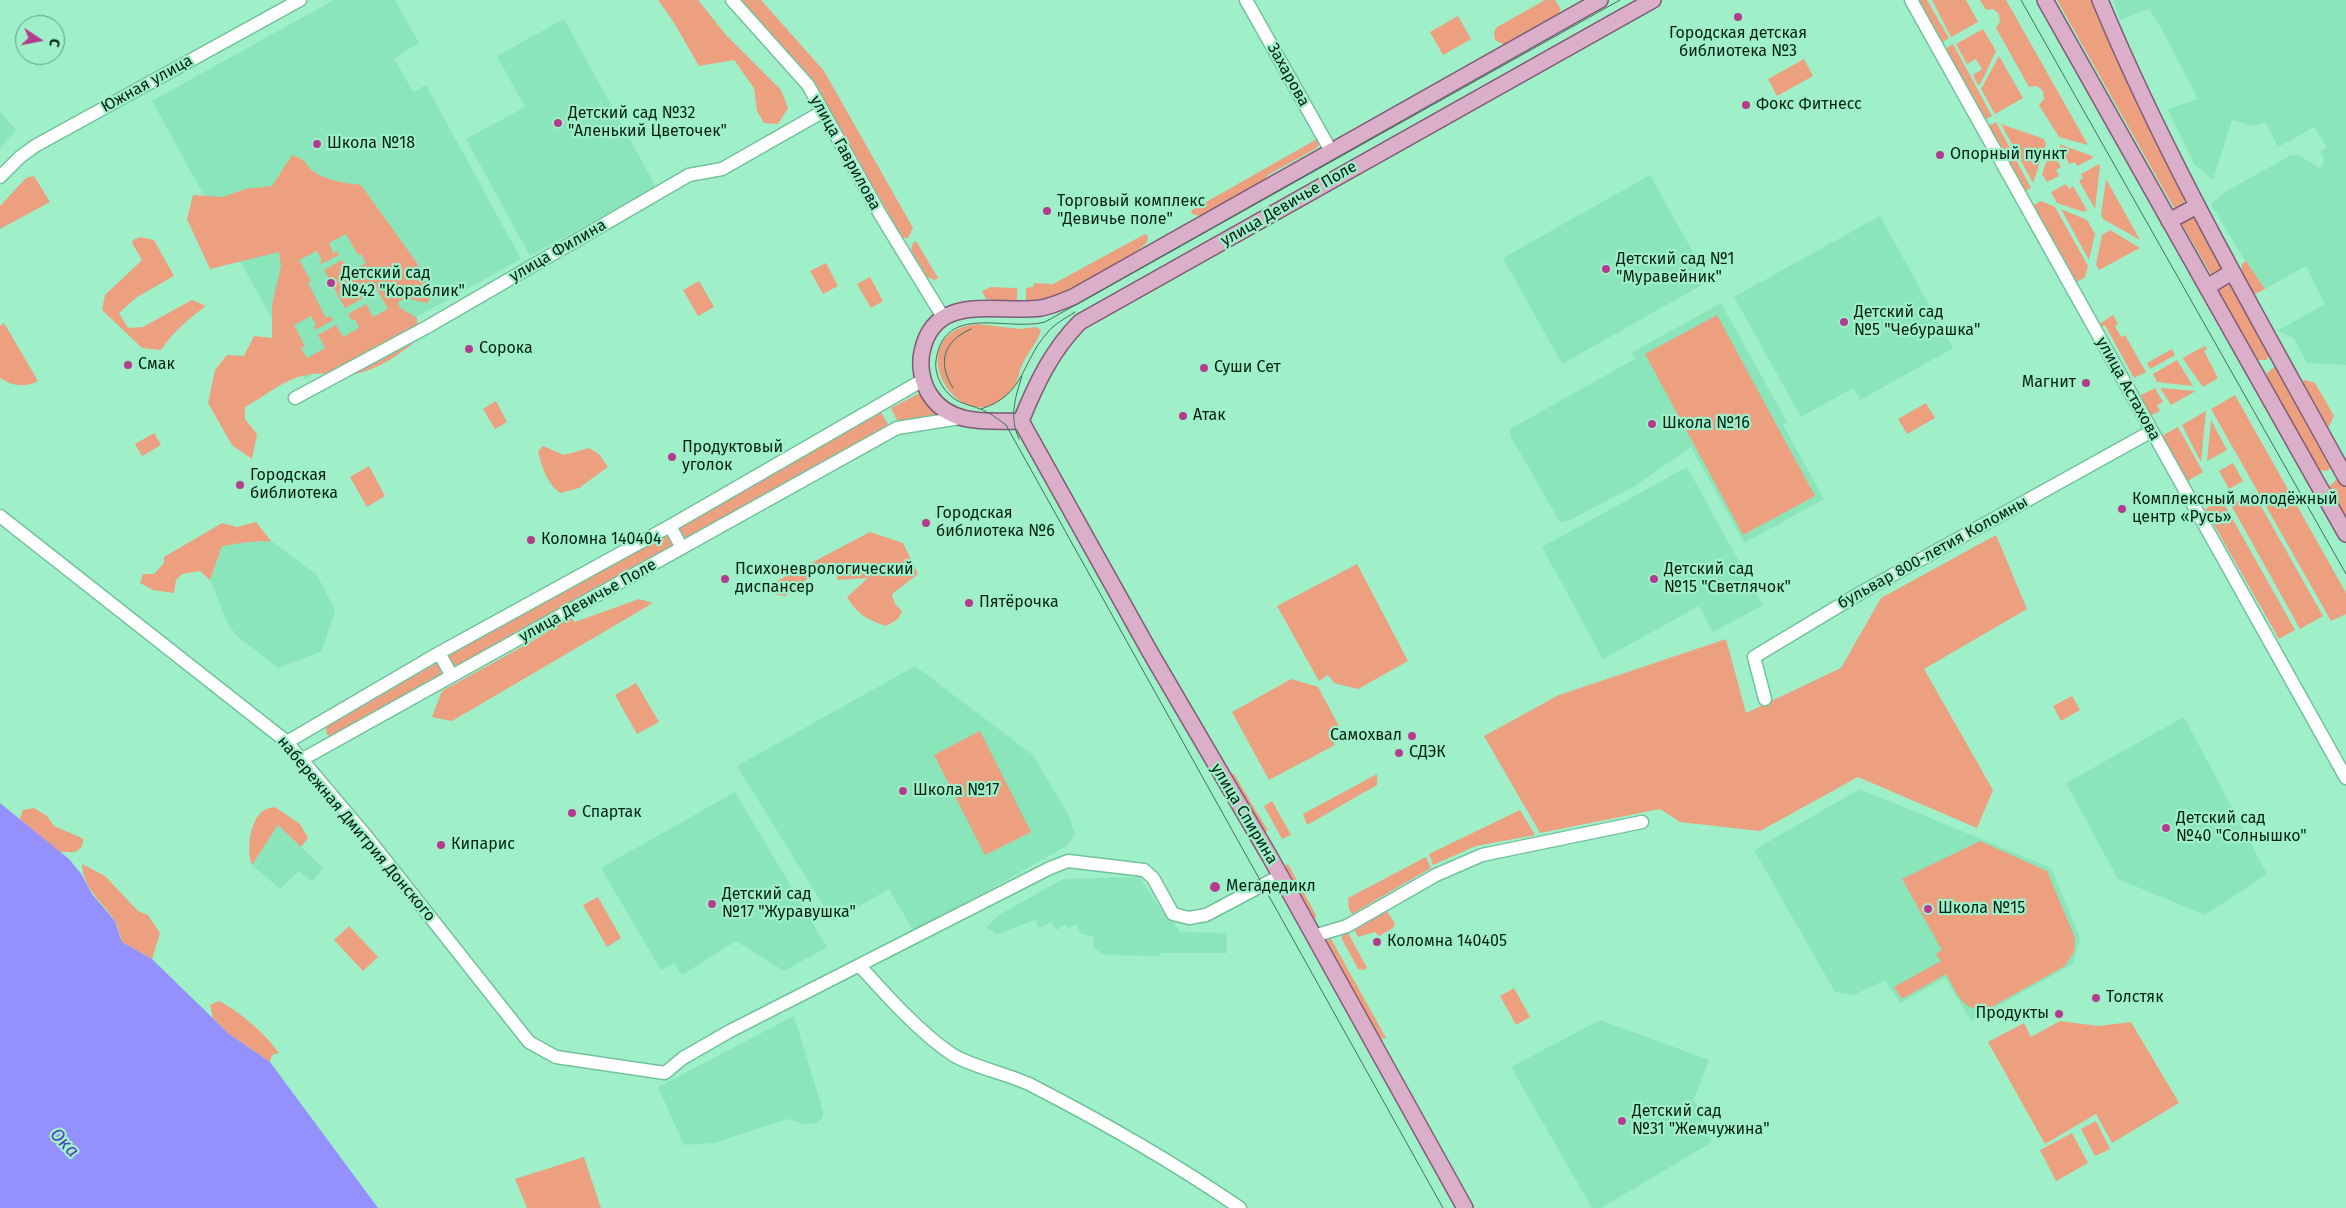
<!DOCTYPE html>
<html>
<head>
<meta charset="utf-8">
<style>
	body { margin:0 }
	#map { position:relative; width:2346px; height:1208px; overflow:hidden; background:#9fefc9; font-family:"Fira Sans",sans-serif }
	canvas { display:block }
	.north { position:absolute; left:15px; top:15px; width:50px; height:50px; box-sizing:border-box; background:#9fefc9; border:1px solid #5f9d81; border-radius:50%; rotate:101deg; font-size:14px; font-weight:700; line-height:20px; text-align:center; color:#002114 }
	.north::after { content:''; display:block; margin:auto; width:18px; height:22px; background:#b53b8e; clip-path:polygon(50% 0,100% 100%,50% 72%,0 100%) }
</style>
</head>
<body>
<div id="map">
<canvas width="2346" height="1208"></canvas>
<div class="north">С</div>
</div>
<script>
const ctx = document.querySelector('canvas').getContext('2d');
ctx.lineJoin = 'round';
function fillPath(path, color) {
  ctx.fillStyle = color;
  ctx.fill(path, 'evenodd');
}
function stroke(path, color, width, dash) {
  ctx.strokeStyle = color;
  ctx.lineWidth = width;
  ctx.lineCap = dash ? 'butt' : 'round';
  ctx.setLineDash(dash || []);
  ctx.stroke(path);
}
function label(font, color, halo, rows, align = 'center') {
  ctx.font = font + ' "Fira Sans",sans-serif';
  ctx.lineWidth = 4.5;
  ctx.setLineDash([]);
  ctx.textBaseline = 'middle';
  ctx.strokeStyle = halo;
  ctx.fillStyle = color;
  for (const [text, x, y, turn = 0] of rows) {
    ctx.save();
    ctx.translate(x, y);
    ctx.rotate((+turn || 0) * Math.PI / 180);
    ctx.textAlign = isNaN(turn) ? turn : align;
    if (halo) ctx.strokeText(text, 0, 0);
    ctx.fillText(text, 0, 0);
    ctx.restore();
  }
}
const built = new Path2D(`
	M334,0H395L419,43L394,58L413,92L426,85L521,259L305,379L152,101Z
	M2113,0H2346V365L2307,363L2294,338L2277,331L2325,304L2306,266L2265,289L2242,256L2211,204L2227,191L2291,155H2298L2320,168L2325,160L2320,152L2327,147L2314,127L2278,147L2266,123L2254,126L2232,120L2213,180L2194,164L2168,109L2198,99L2160,26L2149,9L2120,20Z
	M564,19L656,187L530,256L466,139L525,107L497,56Z
	M0,112L16,130L0,148Z
	M1650,175L1709,281L1562,364L1503,258Z
	M1880,216L1953,348L1860,400L1853,388L1801,417L1734,297Z
	M1721,303L1787,422L1783,425L1824,499L1744,543L1691,447L1635,486L1570,520L1560,522L1511,437L1510,429L1635,359L1631,353Z
	M1687,467L1763,605L1713,632L1699,606L1603,659L1542,547Z
	M271,541L317,575L335,610L322,651L278,668L236,635L227,622L210,580L221,546L248,542Z
	M915,666L1033,755L1069,816L1075,835L1065,847L914,932L889,889L833,921L737,766Z
	M2184,717L2267,874L2205,915L2118,879L2066,783Z
	M1860,789L2051,868L2080,938L2073,964L1971,1021L1945,978L1900,1003L1885,980L1854,995L1835,992L1754,850Z
	M735,792L827,947L784,971L736,941L682,975L674,963L661,970L601,868Z
	M278,825L323,868L312,882L299,871L280,889L252,865Z
	M1140,877L1163,913L1172,920L1180,932L1227,933V953H1161L1160,956L1111,955L1101,953L1094,948V937L1080,933L1077,924L1068,928L1066,924L1056,930L1052,922L1039,928L1035,920L997,934L986,928L999,915L1063,879Z
	M794,1016L823,1111V1117L817,1123L805,1124L787,1119L714,1143L684,1145L658,1087Z
	M1600,1020L1709,1060L1694,1099L1712,1142L1601,1208H1592L1511,1067Z`);
const green = new Path2D(`
	M658,0H698L726,35L781,90L788,108L778,124L764,123L757,111L754,88L734,60L699,66L673,21Z
	M741,0H761L824,71L913,228L908,238H903L814,84Z
	M1545,0H1555L1561,9L1554,20L1506,46L1495,40L1494,32L1497,27Z
	M1917,0H1927L1949,38L1941,43Z
	M1932,0H1966L1978,22L1951,37Z
	M1980,0H2006L2088,145L2059,137L2039,105L2044,99L2043,91L2037,86L2029,87L1996,28L2000,22L1999,14L1993,9L1986,10Z
	M2057,0H2095L2186,197L2182,206L2175,208L2173,206Z
	M1458,16L1471,39L1443,55L1430,32Z
	M1983,29L1996,51L1981,83L1978,85L1973,75L1982,69L1976,59L1967,64L1956,44Z
	M1953,44L1992,116L1984,120L1945,49Z
	M1999,56L2023,98L1995,114L1981,89Z
	M1804,59L1813,76L1777,96L1768,79Z
	M1996,122L2031,188L2024,192L1988,126Z
	M2001,124L2044,139L2046,144L2033,183Z
	M1317,139L1319,145L1315,149L1268,175L1263,184L1204,216L1194,215L1191,212L1192,210Z
	M2059,144L2092,156L2093,158L2077,166L2075,162L2069,164Z
	M2051,149L2061,167L2056,170L2059,176L2047,182L2042,174Z
	M292,155C309,161 304,164 314,172C327,181 346,183 361,185L417,263L432,295L427,303L405,298L398,302L400,308L417,318L418,339C402,353 376,371 354,374C338,376 322,372 307,375C283,379 266,396 245,407V419L257,434L252,459L232,445L208,403L215,370L227,355L244,356L254,336L272,338V305L281,266L279,252L210,269L187,219L193,195L223,197L245,189L272,186ZM346,234L358,255L361,254L366,263L349,272L342,260L324,270L345,308L363,298L361,294L375,286L388,309L373,317L366,304L348,314L352,321L355,319L359,328L343,337L336,325L318,335L325,348L307,358L301,348L305,346L294,325L311,316L316,325L314,327L315,330L333,320L331,316L326,318L308,283L311,281L299,260L317,251L322,260L320,262L321,264L339,255L337,251L333,253L329,243Z
	M2099,164L2100,166L2095,209L2079,181L2083,178L2081,174Z
	M34,176L50,202L0,229V206L26,178Z
	M2106,179L2140,240L2103,219L2101,215Z
	M2066,184L2069,189L2073,186L2087,210L2084,212L2057,203L2051,192Z
	M2041,201L2055,207L2088,266L2085,277L2075,283L2032,206Z
	M2061,209L2087,220L2095,234L2089,260Z
	M2191,215L2195,217L2224,268L2212,276L2182,224L2181,220Z
	M2110,230L2140,248L2099,270L2096,265L2102,235Z
	M1145,234L1148,236L1147,242C1138,254 1076,288 1060,295C1049,299 1037,300 1026,300V288L1033,287L1034,283L1053,284Z
	M140,237L154,240L174,276L137,297L119,313L128,328L143,327L192,300L206,306C188,319 173,332 161,350L142,348L102,310L105,295L142,260L132,243L133,240Z
	M916,241L938,278L935,280L927,277L911,250L913,243Z
	M2246,261L2265,289L2255,294C2246,289 2241,273 2242,264Z
	M826,263L838,286L823,294L810,271Z
	M870,277L883,301L871,308L857,284Z
	M699,281L714,307L698,316L683,290Z
	M2229,281L2270,355L2266,360H2258L2217,290L2218,287Z
	M991,287L1017,288V299L1012,302L986,299L982,291Z
	M1717,315L1815,496L1743,535L1645,354Z
	M2113,315L2118,324L2115,326L2121,337L2125,335L2146,372L2134,378L2105,325L2100,328L2098,325Z
	M4,323L38,381C24,388 12,386 0,378V326Z
	M977,324L1020,329L1036,327L1041,330C1038,342 1028,352 1023,363C1019,370 1019,378 1015,385C966,457 891,334 977,324Z
	M2205,346L2207,349L2204,351L2218,378L2203,387L2183,359L2184,357Z
	M2172,349L2175,355L2150,369L2147,363Z
	M2177,360L2193,386L2157,382L2153,374Z
	M2274,367H2278L2333,465L2327,471L2318,470L2268,379L2267,373Z
	M2306,380L2315,383L2334,416L2328,429L2301,382Z
	M2155,388L2163,402L2157,405L2160,411L2148,417L2139,396Z
	M2160,388L2196,391L2171,405Z
	M918,394L922,395L937,416L898,422L891,408Z
	M2235,395L2346,593V614L2331,621L2211,409Z
	M496,401L507,422L495,429L483,409Z
	M1926,403L1935,418L1907,434L1898,419Z
	M2206,411L2201,462L2182,425Z
	M881,412L889,426L689,537L680,539L676,527L679,524Z
	M2211,420L2227,450L2207,461Z
	M2178,427L2203,472L2186,482L2160,437Z
	M154,433L161,445L142,456L135,444Z
	M543,446L564,455L589,448L600,455L608,467L579,488L561,493C547,485 542,466 538,452Z
	M2233,463L2243,481L2229,489L2219,471Z
	M369,466L385,496L367,507L350,477Z
	M2336,480L2343,482L2346,488V520L2328,488Z
	M2253,492L2323,616L2300,629L2231,505Z
	M2222,500L2295,630L2279,639L2205,509Z
	M256,522L271,541L248,542L222,546L210,580L200,571L182,574L176,580L174,593L153,590L140,583L143,574H154L164,563V557L222,523L237,527Z
	M870,532L903,543L918,574L892,594L895,604L902,611L898,619L886,626C868,620 857,614 847,597L868,578L838,580L833,568L815,573L785,596L772,594L775,582Z
	M666,533L670,534L675,545L455,668L445,656Z
	M1996,535L2027,609L1924,669L1993,790L1977,828L1858,777L1760,831L1680,822L1660,809L1540,833L1484,736L1559,695L1726,639L1746,713L1841,668L1881,598Z
	M1357,564L1408,661L1358,689L1334,683L1328,675L1319,681L1277,606Z
	M639,599L653,603L452,721L432,717L442,691L538,638L570,617L575,622Z
	M435,664L440,665L445,673L331,737L327,734L326,729L329,725Z
	M1291,679L1318,687L1339,726L1328,732L1335,745L1269,780L1232,712Z
	M636,683L659,722L637,734L615,695Z
	M2072,696L2080,710L2061,721L2053,706Z
	M980,731L1031,832L985,855L934,755Z
	M1230,774H1234L1267,829L1266,833L1263,834Z
	M1377,774V785L1307,825L1303,814Z
	M1272,801L1291,835L1282,839L1264,806Z
	M275,807L300,824L308,838L301,847L278,825L252,865C246,850 250,820 263,811C267,808 271,808 275,807Z
	M34,808L47,816L54,826L84,839L81,848L75,852H59L20,819L23,810Z
	M1520,810L1535,835L1476,846L1433,865L1429,854Z
	M1980,841L2047,871L2075,938L2074,952L2065,966L1988,1009C1961,1012 1958,994 1946,974L1902,999L1894,987L1941,961L1936,954L1942,950L1902,879Z
	M1426,857L1431,868L1352,914L1349,909L1348,898Z
	M82,864L105,876L138,911L148,915L160,933L152,959L122,942C120,935 118,926 114,919C101,901 83,888 82,864Z
	M1288,864L1316,915L1315,920L1312,919L1285,866Z
	M598,897L621,938L607,947L583,905Z
	M1383,911H1387L1395,924L1393,928L1379,936L1375,932L1358,937L1353,927Z
	M349,926L378,957L363,971L334,940Z
	M1347,931L1367,968L1364,970L1358,969L1342,939V933Z
	M1325,937H1330L1386,1038L1381,1039L1324,941Z
	M1514,988L1530,1017L1516,1025L1500,996Z
	M219,1001C239,1011 266,1034 279,1053L272,1055L270,1062L229,1034L213,1018L210,1005Z
	M2060,1021L2098,1026L2131,1022L2179,1103L2112,1143L2096,1114L2045,1144L1988,1042L2024,1023L2031,1037Z
	M2096,1121L2110,1149L2095,1156L2081,1129Z
	M2072,1133L2088,1163L2056,1181L2040,1150Z
	M584,1157L601,1208H527L515,1179Z`);
const water = new Path2D(`
	M0,803L69,859L82,875L92,894L115,921L122,942L152,959L229,1034L270,1062L378,1208H0Z`);
const minor = new Path2D(`
	M732,0L808,85L880,214L943,317
	M1246,0L1331,151
	M1911,0L2346,778
	M0,177L20,157L35,146L300,0
	M295,398L427,327L689,175L722,169L822,112
	M0,516L287,742L363,832L529,1042L556,1057L665,1073L683,1058L730,1031L1050,868L1068,861L1144,870L1153,878L1173,914L1189,918L1206,915L1280,876
	M670,526L682,548
	M439,653L452,676
	M1765,699L1754,657L1862,592L2152,431
	M287,742L439,653L670,526L923,380
	M301,760L897,428L960,418
	M1314,936L1347,926L1436,875L1482,855L1642,822
	M860,966C887,996 920,1033 953,1055C973,1067 1008,1074 1031,1085C1103,1122 1173,1162 1240,1208`);
const major = new Path2D(`
	M2045,0L2346,534
	M2100,0C2169,166 2260,321 2346,478
	M2169,221L2197,206
	M2207,287L2232,272
	M1021,421C989,421 950,426 930,395C922,383 919,365 922,352C934,291 998,314 1041,308C1052,306 1063,301 1073,297L1600,0
	M1021,421L1150,652L1270,857L1465,1208
	M1021,421C1036,384 1052,350 1080,322L1653,0`);
const tram = new Path2D(`
	M2021,0L2346,574
	M953,388C937,363 943,341 971,329
	M981,409C1026,394 1020,364 1047,333C1054,324 1066,318 1075,312
	M1019,439C1009,417 1015,398 1022,376
	M1443,1208L1006,425C998,419 989,412 980,409C971,405 960,404 952,397C942,389 934,374 936,360C945,302 1006,332 1045,322L1620,0`);
const markers = [
	[1738,17,5,"#b53b8e"],
	[1746,105,5,"#b53b8e"],
	[558,123,5,"#b53b8e"],
	[317,144,5,"#b53b8e"],
	[1940,155,5,"#b53b8e"],
	[1047,211,5,"#b53b8e"],
	[1606,269,5,"#b53b8e"],
	[331,283,5,"#b53b8e"],
	[1844,322,5,"#b53b8e"],
	[469,349,5,"#b53b8e"],
	[128,365,5,"#b53b8e"],
	[1204,368,5,"#b53b8e"],
	[2086,383,5,"#b53b8e"],
	[1183,416,5,"#b53b8e"],
	[1652,424,5,"#b53b8e"],
	[672,457,5,"#b53b8e"],
	[240,485,5,"#b53b8e"],
	[2122,509,5,"#b53b8e"],
	[926,523,5,"#b53b8e"],
	[531,540,5,"#b53b8e"],
	[725,579,5,"#b53b8e"],
	[1654,579,5,"#b53b8e"],
	[969,603,5,"#b53b8e"],
	[1412,736,5,"#b53b8e"],
	[1399,753,5,"#b53b8e"],
	[903,791,5,"#b53b8e"],
	[572,813,5,"#b53b8e"],
	[2166,828,5,"#b53b8e"],
	[441,845,5,"#b53b8e"],
	[1215,887,6,"#b53b8e"],
	[712,904,5,"#b53b8e"],
	[1928,909,5,"#b53b8e"],
	[1377,942,5,"#b53b8e"],
	[2096,998,5,"#b53b8e"],
	[2059,1014,5,"#b53b8e"],
	[1622,1121,5,"#b53b8e"]
];
const poiNames = [
	["Городская детская",1738,34,"center"],
	["библиотека №3",1738,52,"center"],
	["Фокс Фитнесс",1756,105],
	["Детский сад №32",568,114],
	["\"Аленький Цветочек\"",568,132],
	["Школа №18",327,144],
	["Опорный пункт",1950,155],
	["Торговый комплекс",1057,202],
	["\"Девичье поле\"",1057,220],
	["Детский сад №1",1616,260],
	["\"Муравейник\"",1616,278],
	["Детский сад",341,274],
	["№42 \"Кораблик\"",341,292],
	["Детский сад",1854,313],
	["№5 \"Чебурашка\"",1854,331],
	["Сорока",479,349],
	["Смак",138,365],
	["Суши Сет",1214,368],
	["Магнит",2076,383,"right"],
	["Атак",1193,416],
	["Школа №16",1662,424],
	["Продуктовый",682,448],
	["уголок",682,466],
	["Городская",250,476],
	["библиотека",250,494],
	["Комплексный молодёжный",2132,500],
	["центр «Русь»",2132,518],
	["Городская",936,514],
	["библиотека №6",936,532],
	["Коломна 140404",541,540],
	["Психоневрологический",735,570],
	["диспансер",735,588],
	["Детский сад",1664,570],
	["№15 \"Светлячок\"",1664,588],
	["Пятёрочка",979,603],
	["Самохвал",1402,736,"right"],
	["СДЭК",1409,753],
	["Школа №17",913,791],
	["Спартак",582,813],
	["Детский сад",2176,819],
	["№40 \"Солнышко\"",2176,837],
	["Кипарис",451,845],
	["Мегадедикл",1226,887],
	["Детский сад",722,895],
	["№17 \"Журавушка\"",722,913],
	["Школа №15",1938,909],
	["Коломна 140405",1387,942],
	["Толстяк",2106,998],
	["Продукты",2049,1014,"right"],
	["Детский сад",1632,1112],
	["№31 \"Жемчужина\"",1632,1130]
];
const streetNames = [
	["Захарова",1288,75,61],
	["Южная улица",147,84,-29],
	["улица Гаврилова",845,153,61],
	["улица Девичье Поле",1289,204,-30],
	["улица Филина",558,251,-30],
	["улица Астахова",2128,389,61],
	["бульвар 800-летия Коломны",1933,553,-29],
	["улица Девичье Поле",588,601,-29],
	["улица Спирина",1244,814,59],
	["набережная Дмитрия Донского",356,829,50]
];
const waterNames = [
	["Ока",64,1143,46]
];
fillPath(built, '#8be5bb');
fillPath(green, '#eca080');
fillPath(water, '#9491ff');
stroke(minor, '#72c29d', 15);
stroke(major, '#7f5b74', 18);
stroke(minor, '#fff', 12);
stroke(major, '#dbafca', 15);
stroke(tram, '#3f725b', 1);
for (const [x, y, r, color] of markers) {
  const dot = new Path2D();
  dot.arc(x, y, r, 0, 2 * Math.PI);
  ctx.fillStyle = color;
  ctx.fill(dot);
  stroke(dot, '#9fefc9', 2);
}
label('16px', '#002114', '#9fefc9', poiNames, 'left');
label('16px', '#002114', '#9fefc9', streetNames);
label('italic 18px', '#4f3cb9', '#9fefc9', waterNames);
</script>
</body>
</html>
